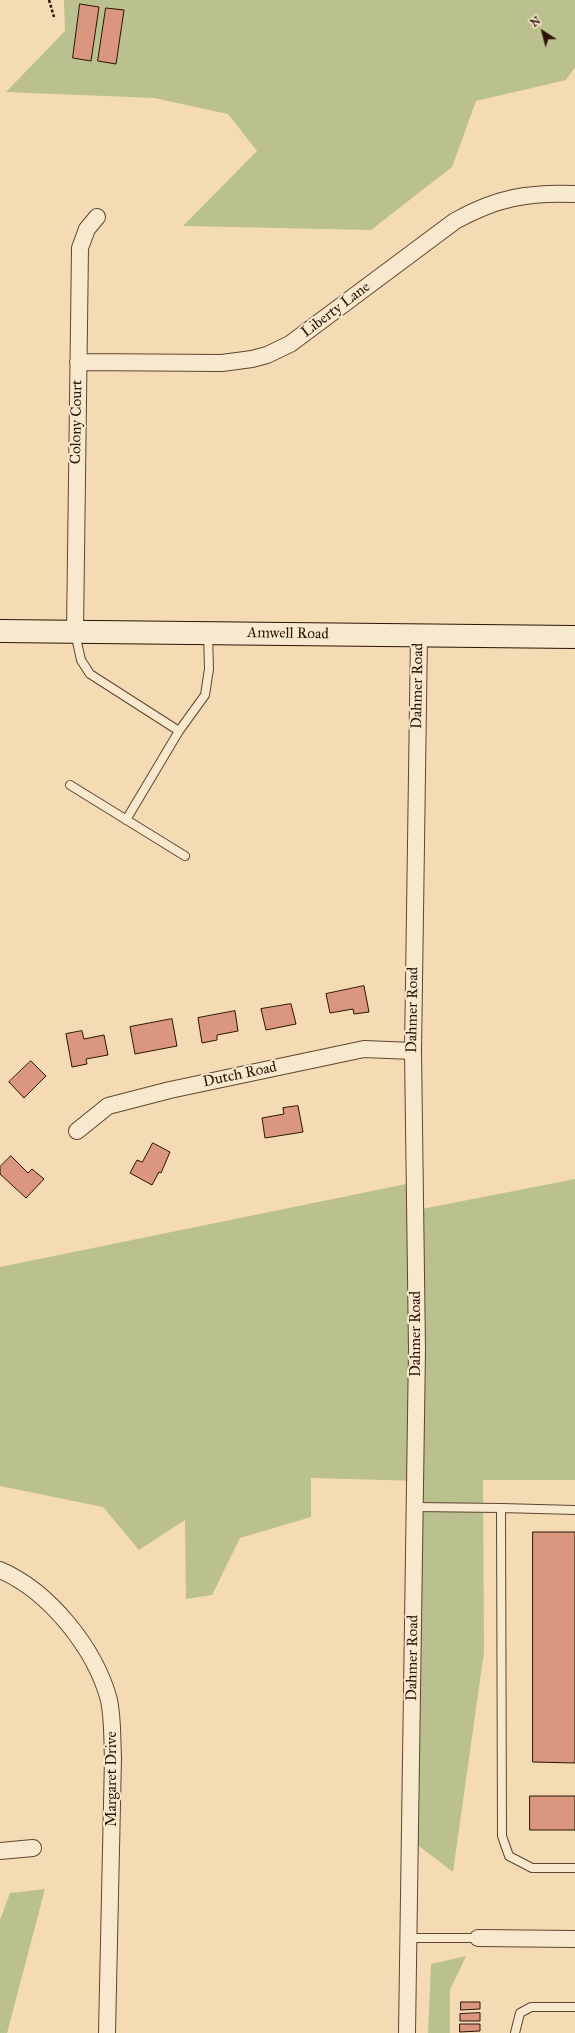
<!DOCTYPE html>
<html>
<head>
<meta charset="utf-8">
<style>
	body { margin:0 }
	#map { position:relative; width:575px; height:2033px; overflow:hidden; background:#f5dbb4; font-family:"IM FELL Great Primer",serif }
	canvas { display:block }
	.north { position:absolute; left:523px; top:12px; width:40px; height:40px; -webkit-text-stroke:3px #f8e8ce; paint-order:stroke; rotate:324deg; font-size:11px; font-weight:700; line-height:16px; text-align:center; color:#2b1405 }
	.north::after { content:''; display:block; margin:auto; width:14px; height:18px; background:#2b1405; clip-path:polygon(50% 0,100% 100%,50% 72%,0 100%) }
</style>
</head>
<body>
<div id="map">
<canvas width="575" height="2033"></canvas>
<div class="north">N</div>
</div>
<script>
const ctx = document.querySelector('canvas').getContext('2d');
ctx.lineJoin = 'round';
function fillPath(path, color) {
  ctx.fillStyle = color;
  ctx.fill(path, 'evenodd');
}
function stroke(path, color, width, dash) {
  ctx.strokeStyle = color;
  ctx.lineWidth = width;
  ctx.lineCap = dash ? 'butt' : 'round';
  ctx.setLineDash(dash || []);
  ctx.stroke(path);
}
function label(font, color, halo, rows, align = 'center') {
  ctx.font = font + ' "IM FELL Great Primer",serif';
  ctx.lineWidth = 4;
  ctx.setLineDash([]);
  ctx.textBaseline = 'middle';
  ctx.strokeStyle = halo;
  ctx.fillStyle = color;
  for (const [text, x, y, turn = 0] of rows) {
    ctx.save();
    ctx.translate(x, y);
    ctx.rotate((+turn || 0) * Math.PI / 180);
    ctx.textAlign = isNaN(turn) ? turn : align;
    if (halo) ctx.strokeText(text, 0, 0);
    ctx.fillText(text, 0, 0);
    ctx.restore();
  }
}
const green = new Path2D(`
	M64,0H575V67L566,80L476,101L452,167L371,230L183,226L257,151L228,114L154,98L6,92L65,31Z
	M575,1179V1480H483L484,1652L453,1872L415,1843L420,1481L311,1478V1517L240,1538L212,1595L186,1599L185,1520L139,1550L103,1507L0,1486V1267L421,1181L422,1209Z
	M45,1889L7,2033H0V1920L10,1893Z
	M466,1956L450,1990V2033H428L431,1964Z`);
const building = new Path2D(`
	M80,4L99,7L91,61L73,58Z
	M106,8L124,10L116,64L98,61Z
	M364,986L369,1012L354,1014L353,1009L330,1013L326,994Z
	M291,1004L296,1024L266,1030L261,1009Z
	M235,1011L238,1031L217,1035V1040L202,1043L198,1018Z
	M172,1019L177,1046L135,1054L130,1027Z
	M82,1031L84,1039L104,1035L108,1055L86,1059L87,1064L72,1067L66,1034Z
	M31,1061L46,1076L24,1098L9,1082Z
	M298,1106L303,1132L265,1138L262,1118L284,1114L283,1108Z
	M153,1143L170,1152L161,1173L159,1172L152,1185L130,1173L137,1160L142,1162Z
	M11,1156L28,1173L32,1169L44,1179L26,1198L0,1174V1167Z
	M533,1532H575V1763L533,1762Z
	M530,1796H575V1830H530Z
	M461,2002H480V2009L461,2010Z
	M480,2013V2021H460V2014Z
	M460,2024H480V2031L460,2032Z`);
const path = new Path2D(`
	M49,0L54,17`);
const lane = new Path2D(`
	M75,633L81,660L90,674L179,731L205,695L209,669L208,634
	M70,785L185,856
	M126,820L179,731
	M415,1507L501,1508L502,1836L509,1856L532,1868H575
	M501,1508L575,1510
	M409,1938H478
	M515,2033L520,2013L531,2007H575`);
const street = new Path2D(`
	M78,362L222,363L252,359L267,355L290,344L455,221C496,198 528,192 575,194
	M75,632L80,248L87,229L97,217
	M77,1131L108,1106L170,1090L364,1049L413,1051
	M0,1570C49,1591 95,1648 109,1700C113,1719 112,1739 113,1758L107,2033
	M0,1851L33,1848
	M478,1938L575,1939
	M407,2033L417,1349L413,1051L419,635`);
const secondary = new Path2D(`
	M0,631L575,637`);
const streetNames = [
	["Liberty Lane",336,310,-37],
	["Colony Court",77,422,-89],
	["Amwell Road",288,634,1],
	["Dahmer Road",418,686,-89],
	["Dahmer Road",413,1010,-89],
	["Dutch Road",240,1075,-12],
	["Dahmer Road",416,1334,-90],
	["Dahmer Road",413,1658,-89],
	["Margaret Drive",112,1779,-90]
];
fillPath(green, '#bac08e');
fillPath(building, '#db9680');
stroke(building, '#2b1405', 1);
stroke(lane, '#5e4631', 10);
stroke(street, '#5e4631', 18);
stroke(secondary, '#2b1405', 24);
stroke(path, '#2b1405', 2.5, [3, 2]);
stroke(lane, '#f8e8ce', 8);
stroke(street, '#f8e8ce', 16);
stroke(secondary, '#f8e8ce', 22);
label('15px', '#2b1405', '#f8e8ce', streetNames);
</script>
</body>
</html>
